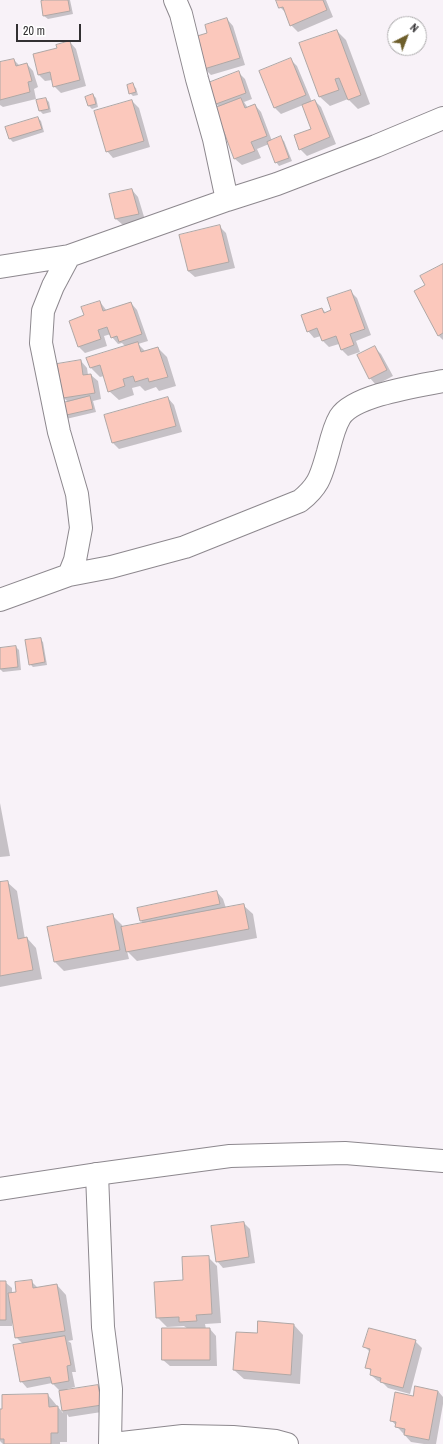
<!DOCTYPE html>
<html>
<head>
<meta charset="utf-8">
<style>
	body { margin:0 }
	#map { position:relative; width:443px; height:1444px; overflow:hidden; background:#f8f2f8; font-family:"Archivo Narrow",sans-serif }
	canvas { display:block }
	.north { position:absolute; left:387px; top:16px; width:40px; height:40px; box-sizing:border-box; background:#fff; border:1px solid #adacad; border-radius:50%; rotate:42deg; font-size:11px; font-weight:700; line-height:16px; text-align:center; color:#323032 }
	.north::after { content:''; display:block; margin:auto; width:14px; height:18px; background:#6d5e2b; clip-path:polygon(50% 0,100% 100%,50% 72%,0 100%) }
	.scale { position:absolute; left:16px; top:24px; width:65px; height:18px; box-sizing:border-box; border:2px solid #323032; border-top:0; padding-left:5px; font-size:12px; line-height:14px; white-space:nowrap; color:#323032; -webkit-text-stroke:3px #fff; paint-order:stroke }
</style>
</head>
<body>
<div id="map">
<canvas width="443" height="1444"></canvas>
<div class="north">N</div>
<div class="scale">20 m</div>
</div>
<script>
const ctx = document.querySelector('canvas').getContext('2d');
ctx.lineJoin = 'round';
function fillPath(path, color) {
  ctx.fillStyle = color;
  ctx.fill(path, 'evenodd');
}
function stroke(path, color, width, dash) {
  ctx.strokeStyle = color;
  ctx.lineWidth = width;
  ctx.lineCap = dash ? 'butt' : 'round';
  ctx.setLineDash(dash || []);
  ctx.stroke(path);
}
const shadow = new Path2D(`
	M51,0H70L73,14L48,19L44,16Z
	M277,0H326L333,17L298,32L291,25L287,14L280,7Z
	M227,19L233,26L245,65L211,75L205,69L208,34Z
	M337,31L346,40L370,104L358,109L348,99L330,106L320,97L301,44Z
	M70,42L76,49L86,86L61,93L54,86L52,80L45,81L39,75L34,55L58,49Z
	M290,59L297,66L312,102L315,101L321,107L336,144L307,156L300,149L312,129L303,105L281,114L275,108L260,72Z
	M14,60L20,66L27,64L33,71L38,87L34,89L36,99L3,107L0,105V63Z
	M238,72L245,79L252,99L244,102L248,108L255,105L261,112L272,141L280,138L284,141L292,161L279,166L276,162L269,144L257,149L261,158L242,165L235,159L216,109L220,108L216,104Z
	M132,85L136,88L138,95L133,96L130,93Z
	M93,95L96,98L98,107L92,109L89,106Z
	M46,99L49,102L51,112L43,114L40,111Z
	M132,101L139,108L150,147L113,158L107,151Z
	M38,118L41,121L44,132L13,142L10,139L6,127Z
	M132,190L138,197L145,220L123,225L116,219L110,195Z
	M220,227L226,233L235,268L195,277L188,271Z
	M443,265V340L438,335L426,285Z
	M351,292L357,298L371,335L356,341L360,352L348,356L341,349L339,344L329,347L323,341L321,336L314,338L308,331L322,309L326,313L333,311Z
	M100,302L107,311L131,303L137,310L148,341L138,344L146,352L158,348L167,357L176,386L159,391L156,387L145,391L140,386L132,388L134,395L119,400L109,391L104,376L100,377L91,368L88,359L126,347L122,343L118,344L112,337L111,334L104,336L107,346L85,353L79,347L85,316Z
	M374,347L381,354L393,376L376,385L370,378Z
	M81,361L87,368L88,375H91L98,381L101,399L93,401L96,412L66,419L63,416L68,402L64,398L58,365Z
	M168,398L174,405L182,432L119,449L113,443L105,416Z
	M40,639L43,642L47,665L33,667L30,664Z
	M16,647L19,650L21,670L3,672L0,669V649Z
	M0,803L10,856L0,857Z
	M7,882L17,891L25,939L27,938L36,948L42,979L0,987V883Z
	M217,892L223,899L226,908L243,905L253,914L257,938L137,961L127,951L129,959L64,971L55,962L113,916L122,925L123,928L144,924L141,921Z
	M244,1223L250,1229L255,1263L223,1268L217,1261Z
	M208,1257L217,1266L221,1323L205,1324L206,1329H210L216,1336L217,1366H170L163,1360L188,1329L184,1326L167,1327L157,1317L184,1281Z
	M31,1281L38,1288L57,1285L66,1295L73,1340L68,1341L71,1343L76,1372H72L75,1387L67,1389L68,1391L98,1386L105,1392L108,1411L69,1417L67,1414V1442H60V1444H3L0,1441V1410L48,1395L63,1413L60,1391L52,1383L27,1388L21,1381L23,1344L16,1337L12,1319V1326H0V1282H5L12,1288V1293H17Z
	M294,1325L303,1335L300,1384L244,1379L234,1370L257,1334Z
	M415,1341L422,1348L410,1394L388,1388L382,1382L378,1381L371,1375L372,1372L367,1367L370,1352L365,1347Z
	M438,1391L443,1397V1404L436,1444H424L411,1442L391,1420L414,1397Z`);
const building = new Path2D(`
	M45,0H68L70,11L43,16L41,1Z
	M276,0H323L327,10L290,26L283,7L279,8Z
	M227,18L240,58L204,69L194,37L207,33L205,25Z
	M337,30L361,95L348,100L339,78L335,79L339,90L319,97L299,43Z
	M70,41L80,80L53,87L50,72L38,75L33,54L57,48L56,45Z
	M291,58L306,95L274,108L259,71Z
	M14,59L16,66L27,63L32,81L28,82L30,92L0,100V62Z
	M239,71L246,93L216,104L208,83Z
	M133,83L136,92L129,94L127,85Z
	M93,94L96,104L88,106L85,97Z
	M46,98L49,109L39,111L36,100Z
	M241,98L245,108L255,104L267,136L251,142L255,151L234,159L215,108Z
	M132,100L144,141L106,152L94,111Z
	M315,100L330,137L299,150L294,135L311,129L302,105Z
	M38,117L42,129L9,139L5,127Z
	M281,136L289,158L275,163L267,142Z
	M132,189L139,214L115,219L109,194Z
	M220,225L229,262L188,271L179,235Z
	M443,264V333L438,336L414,291L425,285L420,276Z
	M351,290L365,329L350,334L354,345L341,350L336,336L322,341L317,328L307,332L301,315L322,308L324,313L331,310L327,298Z
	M100,301L103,311L131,302L142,334L119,342L117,336L111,338L107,327L98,330L101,339L78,347L69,321L84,315L81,307Z
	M138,342L141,352L158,347L168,377L149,382L148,378L135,382L133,376L123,379L125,386L108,392L100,365L90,368L86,358Z
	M375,346L387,370L369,379L357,355Z
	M81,360L83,375L91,374L95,393L63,398L57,364Z
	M90,396L93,409L62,416L59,404Z
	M168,397L176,426L112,443L104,415Z
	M41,638L45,662L29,665L25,640Z
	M16,646L18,667L0,669V648Z
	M8,881L18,939L27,937L33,970L0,976V882Z
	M217,891L220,904L140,921L137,908Z
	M244,904L249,929L126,952L121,927Z
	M113,914L120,950L54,962L47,927Z
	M244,1222L249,1257L216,1262L211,1226Z
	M209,1256L212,1314L196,1315L197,1321L179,1322V1317L156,1318L154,1282L183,1280L182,1257Z
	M32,1280L33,1288L57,1284L65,1331L15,1338L8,1293L16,1292L15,1282Z
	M0,1281H6V1320H0Z
	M258,1321L294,1324L291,1375L233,1370L236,1332L257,1333Z
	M162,1328H210V1360H162Z
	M369,1328L416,1340L403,1388L380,1382L381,1378L370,1375L371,1369L365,1368L370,1349L363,1347Z
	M65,1336L71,1365L67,1366L69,1381L52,1384L50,1377L20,1382L13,1345Z
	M98,1385L102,1405L62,1411L59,1391Z
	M415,1386L438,1391L429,1440L404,1435L405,1429L395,1427L396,1422L390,1421L395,1392L413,1396Z
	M48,1394L49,1407L58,1406V1433H51V1444H4V1439H0V1409H2V1395Z`);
const street = new Path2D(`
	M175,0L181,14L197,79L214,139L227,200
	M69,256L53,286L43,311L41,343L59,432L77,494L81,528L75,560L69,575
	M0,267L69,256L227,200L277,184L376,146L443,118
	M0,600L69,575L111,567L185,547L300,501C320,485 321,475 328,452C331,440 334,427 340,417C354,395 418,386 443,381
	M97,1174L103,1327L111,1389L110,1444
	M113,1444L183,1436L233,1437L276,1441L287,1444`);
const secondary = new Path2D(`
	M0,1189L97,1174L230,1156L345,1153L443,1161`);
fillPath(shadow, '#0003');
fillPath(building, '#fbc8bc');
stroke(building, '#afa7a5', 1);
stroke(street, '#8d888e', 24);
stroke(secondary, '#8d888e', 24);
stroke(street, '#fff', 22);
stroke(secondary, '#fff', 22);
</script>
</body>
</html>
